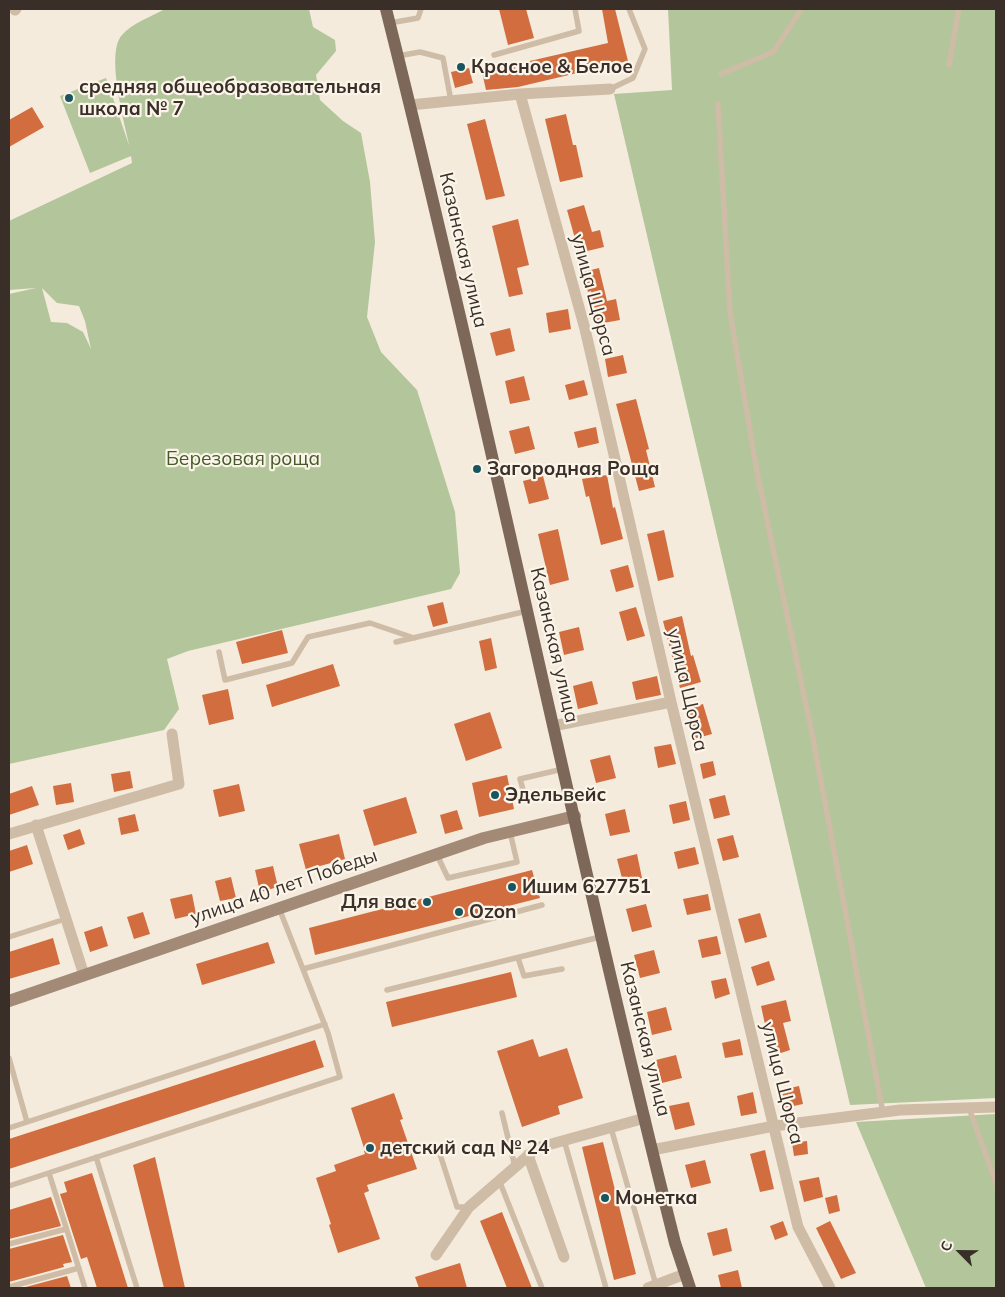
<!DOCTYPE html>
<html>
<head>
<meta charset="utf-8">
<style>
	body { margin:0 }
	#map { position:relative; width:1005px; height:1297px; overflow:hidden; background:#f4ebdc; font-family:Mulish,sans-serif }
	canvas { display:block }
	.frame { position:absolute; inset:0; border:10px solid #392f28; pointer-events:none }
	.north { position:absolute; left:935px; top:1227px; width:50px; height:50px; -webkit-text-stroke:4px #fbf4e9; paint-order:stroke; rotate:293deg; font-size:14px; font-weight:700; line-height:20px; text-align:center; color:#392f28 }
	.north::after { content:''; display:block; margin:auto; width:18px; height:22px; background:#392f28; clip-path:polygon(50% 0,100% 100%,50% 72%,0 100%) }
</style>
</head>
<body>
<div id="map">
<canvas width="1005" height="1297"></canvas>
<div class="frame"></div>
<div class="north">С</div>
</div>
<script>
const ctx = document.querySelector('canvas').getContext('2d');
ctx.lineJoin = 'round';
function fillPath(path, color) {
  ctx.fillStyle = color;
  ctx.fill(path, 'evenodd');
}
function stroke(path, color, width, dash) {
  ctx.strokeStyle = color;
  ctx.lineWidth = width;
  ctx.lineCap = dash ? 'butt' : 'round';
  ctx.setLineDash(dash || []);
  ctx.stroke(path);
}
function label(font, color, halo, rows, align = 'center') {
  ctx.font = font + ' Mulish,sans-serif';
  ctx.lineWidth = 4.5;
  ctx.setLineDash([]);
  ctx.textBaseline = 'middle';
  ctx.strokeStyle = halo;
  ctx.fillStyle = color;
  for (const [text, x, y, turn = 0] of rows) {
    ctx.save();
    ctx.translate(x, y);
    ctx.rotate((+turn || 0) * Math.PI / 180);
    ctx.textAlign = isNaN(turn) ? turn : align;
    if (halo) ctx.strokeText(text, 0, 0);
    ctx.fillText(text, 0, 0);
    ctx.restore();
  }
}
const green = new Path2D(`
	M165,9H309L313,27L335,40L336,51L316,75L320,100L343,121L361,133L370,182L375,242L367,317L381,352L417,390L455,512L460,573L451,589L188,651L167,659L179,709L164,730L9,764V294L36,288L9,290V221L132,163L131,156L90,173L60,96L106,78L130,148C125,125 105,53 122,35C131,24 152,16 165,9ZM42,288L57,303L79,306L85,321L91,349L83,332L67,323L51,322Z
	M668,9H996V1098L850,1105L614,94L672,90Z
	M996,1114V1288H926L856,1122Z`);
const building = new Path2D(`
	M499,9H526L534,38L508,45Z
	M602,9H615L628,61L518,87L486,90L482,72L608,43Z
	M469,68L473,83L455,88L451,72Z
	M32,107L44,127L9,147V120Z
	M566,114L573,145H576L583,177L560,182L545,119Z
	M485,119L505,196L486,200L467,124Z
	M584,205L592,232L600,230L604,247L579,253L567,210Z
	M518,219L529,265L517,268L523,294L509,297L492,226Z
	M599,268L607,301L616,299L620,320L598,324L591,291L588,292L583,272Z
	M568,309L571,329L549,333L546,313Z
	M510,328L515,351L496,356L490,333Z
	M623,355L627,373L608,377L605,359Z
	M524,376L530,400L510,404L505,381Z
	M584,380L588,395L569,400L565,385Z
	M636,399L649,449L646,450L655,487L639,491L616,404Z
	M529,426L535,449L515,454L509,431Z
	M596,427L599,443L578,448L574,432Z
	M607,475L613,508L615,507L623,539L601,545L589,496L586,497L582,479Z
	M543,476L549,499L529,504L523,481Z
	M558,529L569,580L550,585L538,534Z
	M664,530L674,577L658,581L647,534Z
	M628,565L634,587L616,592L610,570Z
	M443,602L448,623L433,627L427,606Z
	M636,607L645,636L627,641L619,612Z
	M682,616L691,656L693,655L701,682L680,688L663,621Z
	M579,627L584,650L564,655L559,632Z
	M282,630L288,653L242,664L236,642Z
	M491,638L497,668L485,671L479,641Z
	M333,664L340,686L272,707L266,685Z
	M657,676L661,695L636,700L632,682Z
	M592,681L598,704L578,709L573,686Z
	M228,689L234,719L209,725L202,695Z
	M703,704L712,734L694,739L686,709Z
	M490,712L502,748L466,761L454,724Z
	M671,744L676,764L658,768L654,747Z
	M610,755L616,778L596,783L590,760Z
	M713,761L716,775L703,779L700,764Z
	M130,771L133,788L114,792L111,774Z
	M507,775L514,809L479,817L472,783Z
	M71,783L74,802L56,805L53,786Z
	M239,784L245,811L219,817L213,790Z
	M32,786L39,805L9,815V794Z
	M725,795L730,815L714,819L709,799Z
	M406,797L417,833L374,846L363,810Z
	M686,801L690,820L673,824L669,805Z
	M625,809L630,832L610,836L605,814Z
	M457,810L463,829L445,834L440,815Z
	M135,814L139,831L121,835L118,818Z
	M80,829L85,844L68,850L63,835Z
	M339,834L345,859L306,870L299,844Z
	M733,835L739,857L723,861L717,839Z
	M27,845L33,864L9,872V851Z
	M695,847L699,864L678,869L674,852Z
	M637,854L642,878L623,882L617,859Z
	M273,866L278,887L260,892L255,870Z
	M532,870L540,898L315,955L309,928Z
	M231,877L236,898L220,901L215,881Z
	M192,894L196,914L175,919L170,899Z
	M708,894L711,910L687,915L683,899Z
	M646,904L652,927L632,932L626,909Z
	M143,912L150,934L134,939L127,917Z
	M760,913L767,937L745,943L738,919Z
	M102,926L108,946L90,952L84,932Z
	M717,936L721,954L702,958L698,940Z
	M53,938L60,964L9,979V952Z
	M268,942L275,963L202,985L196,964Z
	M654,950L660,973L640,978L634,955Z
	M769,961L775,980L757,986L751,967Z
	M511,972L517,997L392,1027L386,1002Z
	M726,978L730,994L715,999L711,981Z
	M786,1000L791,1021L783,1023L790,1050L772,1056L761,1006Z
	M666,1007L672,1030L652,1035L647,1012Z
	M533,1039L539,1057L567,1048L583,1098L558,1106L560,1114L522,1127L497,1051Z
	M740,1039L743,1055L725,1058L722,1043Z
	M315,1040L324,1067L9,1169V1139Z
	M676,1055L682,1078L662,1083L656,1060Z
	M799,1086L803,1104L784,1108L780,1090Z
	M753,1092L757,1113L741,1116L737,1096Z
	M394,1093L403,1119L400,1120L417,1169L367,1185L369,1191L364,1193L380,1239L338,1253L329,1225L331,1224L316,1178L336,1171L334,1165L365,1154L364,1151H365L351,1108Z
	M689,1102L695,1125L675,1130L669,1106Z
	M807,1141L808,1154L794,1156L792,1143Z
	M603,1142L636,1274L614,1280L582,1147Z
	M765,1150L774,1189L760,1192L750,1154Z
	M155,1157L185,1288H164L133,1165Z
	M705,1160L711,1183L691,1188L685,1165Z
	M92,1173L128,1288H97L87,1257L81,1259L60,1194L67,1192L64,1182Z
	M819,1177L823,1197L804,1202L799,1181Z
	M837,1195L840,1211L829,1214L825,1198Z
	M51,1197L61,1226L9,1239V1210Z
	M502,1212L532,1288H507L480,1221Z
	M783,1221L788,1235L775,1240L770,1226Z
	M830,1221L856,1273L841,1279L816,1228Z
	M727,1228L732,1251L713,1256L707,1233Z
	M63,1235L72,1262L63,1264L64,1267L9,1282V1249Z
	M460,1263L467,1288H419L415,1277Z
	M738,1270L742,1288H721L718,1275Z
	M67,1276L71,1288H22Z`);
const lane = new Path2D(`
	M390,23L418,18L421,9
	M494,55L579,31L575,9
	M398,56L420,52L443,58L451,101
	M949,65L959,9
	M721,74L773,52L799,13L800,9
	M610,89L633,78L645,49L629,9
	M718,104L730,312L757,472L812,733L883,1113
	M396,642L527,611
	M219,652L225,680L292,663L308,637L370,623L414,638
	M526,800L520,779L563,769
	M437,855L448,878L517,862L510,832
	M9,937L59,921
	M518,958L524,976L562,969
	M303,969L542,905
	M387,990L600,937
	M9,1058L27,1122
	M969,1108L996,1183
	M502,1113L515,1167
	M9,1128L325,1024
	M611,1128L656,1285
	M564,1140L606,1288
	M438,1148L457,1207H469
	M96,1157L137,1288
	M49,1173L85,1288
	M499,1180L542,1288
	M9,1186L340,1077L328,1033L279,908
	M9,1244L66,1229
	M9,1287L79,1268`);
const street = new Path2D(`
	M15,10L16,9
	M520,94L585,329L671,702L798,1227L830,1288
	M410,105L520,94L610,89
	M553,726L671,702
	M36,825L84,975
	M9,834L179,784L172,734
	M652,1150L774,1126L900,1110L996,1107
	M528,1155L564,1257
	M436,1255L469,1207L537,1148L645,1118
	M648,1288L685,1274`);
const secondary = new Path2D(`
	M9,1001L484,838L575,816`);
const primary = new Path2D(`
	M386,9C489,419 572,833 675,1243L690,1288`);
const markers = [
	[461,67,5,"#19555f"],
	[69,98,5,"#19555f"],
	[477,469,5,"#19555f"],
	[495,795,5,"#19555f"],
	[512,887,5,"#19555f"],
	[427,902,5,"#19555f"],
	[459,912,5,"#19555f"],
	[370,1148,5,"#19555f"],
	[605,1198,5,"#19555f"]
];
const poiNames = [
	["Красное & Белое",471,67],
	["средняя общеобразовательная",79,87],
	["школа № 7",79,109],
	["Загородная Роща",487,469],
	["Эдельвейс",505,795],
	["Ишим 627751",522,887],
	["Для вас",417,902,"right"],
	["Ozon",469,912],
	["детский сад № 24",380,1148],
	["Монетка",615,1198]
];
const streetNames = [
	["Казанская улица",463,250,77],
	["улица Щорса",593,295,75],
	["Казанская улица",554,645,77],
	["улица Щорса",687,690,77],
	["улица 40 лет Победы",284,887,-19],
	["Казанская улица",645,1039,76],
	["улица Щорса",782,1083,76]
];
const parkNames = [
	["Березовая роща",243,459]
];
fillPath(green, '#b3c59a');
fillPath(building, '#d16d3e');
stroke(lane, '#cebca6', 5.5);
stroke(street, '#cebca6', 11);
stroke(secondary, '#a28a77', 12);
stroke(primary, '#7d6758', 12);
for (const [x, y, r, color] of markers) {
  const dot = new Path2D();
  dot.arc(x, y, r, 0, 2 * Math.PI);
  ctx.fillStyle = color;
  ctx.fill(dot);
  stroke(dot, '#fbf4e9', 2);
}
label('bold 19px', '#392f28', '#fbf4e9', poiNames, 'left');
label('19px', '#392f28', '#fbf4e9', streetNames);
label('19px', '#445a29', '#fbf4e9', parkNames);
</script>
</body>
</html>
